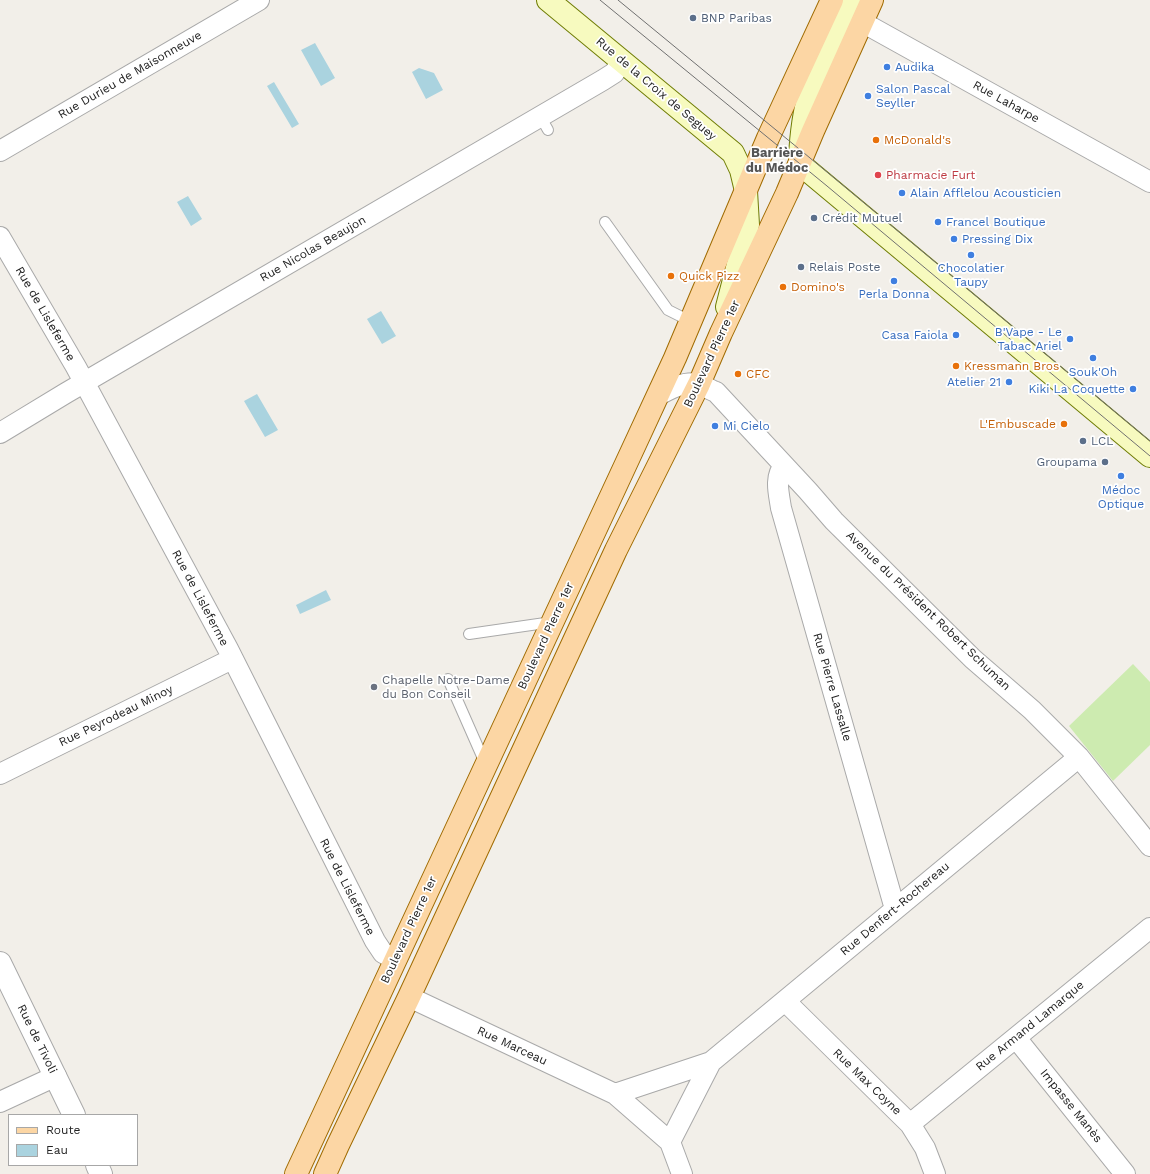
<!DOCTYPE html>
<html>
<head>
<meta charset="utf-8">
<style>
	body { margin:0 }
	#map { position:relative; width:1150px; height:1174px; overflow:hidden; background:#f2efe9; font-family:"Work Sans",sans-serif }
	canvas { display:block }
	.legend { position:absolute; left:8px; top:1114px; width:130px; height:52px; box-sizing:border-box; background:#fff; border:1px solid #a7a7a7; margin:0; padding:5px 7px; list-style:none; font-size:12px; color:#222 }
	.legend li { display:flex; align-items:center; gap:8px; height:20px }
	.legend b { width:20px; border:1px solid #a7a7a7 }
</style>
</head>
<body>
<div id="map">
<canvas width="1150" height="1174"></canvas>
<ul class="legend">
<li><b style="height:5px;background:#fcd6a4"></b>Route</li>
<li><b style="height:11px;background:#aad3df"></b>Eau</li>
</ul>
</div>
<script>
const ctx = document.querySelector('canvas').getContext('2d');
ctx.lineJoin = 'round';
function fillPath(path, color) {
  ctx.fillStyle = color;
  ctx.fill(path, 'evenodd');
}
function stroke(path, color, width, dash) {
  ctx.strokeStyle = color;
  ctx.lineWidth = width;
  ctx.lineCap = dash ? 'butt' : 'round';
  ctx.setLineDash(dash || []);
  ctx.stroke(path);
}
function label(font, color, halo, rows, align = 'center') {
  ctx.font = font + ' "Work Sans",sans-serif';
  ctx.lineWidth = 3.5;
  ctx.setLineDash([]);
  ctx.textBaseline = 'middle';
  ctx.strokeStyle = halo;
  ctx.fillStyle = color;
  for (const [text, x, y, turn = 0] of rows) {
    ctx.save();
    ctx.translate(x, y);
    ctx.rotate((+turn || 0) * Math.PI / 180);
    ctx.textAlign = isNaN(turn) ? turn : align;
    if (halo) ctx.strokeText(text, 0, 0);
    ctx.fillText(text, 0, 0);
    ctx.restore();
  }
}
const grass = new Path2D(`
	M1133,664L1150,682V745L1113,781L1069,726Z`);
const water = new Path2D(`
	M315,43L335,78L321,86L301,50Z
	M419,68L434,73L443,90L426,99L412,72Z
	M274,82L299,124L292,128L267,86Z
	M188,196L202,219L191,226L177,202Z
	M381,311L396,336L382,344L367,319Z
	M257,394L278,430L265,437L244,401Z
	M326,590L331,600L300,614L296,605Z`);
const service = new Path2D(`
	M540,116L548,130
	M605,222L668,310L690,321
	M469,634L552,622
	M448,679L485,763`);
const minor = new Path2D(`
	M862,22L1150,182
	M0,151L259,0
	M0,237L76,367L228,649L375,941L383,953L395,959
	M657,396C669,389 684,381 699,384C704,385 710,390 716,392L808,491L834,521L973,659L1032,710L1079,757L1150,846
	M0,433L66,393L603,80L614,73L622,62
	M784,466C774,477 779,494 781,508L895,909
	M0,774L232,659
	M409,997L615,1094L670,1142L711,1062L615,1094
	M785,1001L910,1124L925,1148L935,1174
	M1016,1038L1125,1174
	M711,1062L1079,757
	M0,1102L56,1076
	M910,1124L1150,928
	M670,1142L682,1174`);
const tertiary = new Path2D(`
	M0,963L74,1115
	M97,1165L101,1174`);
const secondary = new Path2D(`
	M548,0L733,153L741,170L746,191L748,225L727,307
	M851,0C836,32 818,65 808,99C803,117 800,145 800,164L1150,456`);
const primary = new Path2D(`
	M296,1174L625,466L675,358L768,138L832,0
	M325,1174L338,1145L409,997L616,550L699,384L721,333L787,193L813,131L872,0`);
const tram = new Path2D(`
	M600,0L827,186L1150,456
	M618,0L804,153L1150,441`);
const markers = [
	[693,18,4,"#5c6f8a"],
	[887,67,4,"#3f7fe0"],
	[868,96,4,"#3f7fe0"],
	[876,140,4,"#e8710a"],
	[878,175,4,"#e0444e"],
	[902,193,4,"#3f7fe0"],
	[814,218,4,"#5c6f8a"],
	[938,222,4,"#3f7fe0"],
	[954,239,4,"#3f7fe0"],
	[971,255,4,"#3f7fe0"],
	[801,267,4,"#5c6f8a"],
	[671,276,4,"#e8710a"],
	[894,281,4,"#3f7fe0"],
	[783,287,4,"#e8710a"],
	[956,335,4,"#3f7fe0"],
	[1070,339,4,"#3f7fe0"],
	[1093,358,4,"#3f7fe0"],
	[956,366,4,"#e8710a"],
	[738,374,4,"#e8710a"],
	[1009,382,4,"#3f7fe0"],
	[1133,389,4,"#3f7fe0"],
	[1064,424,4,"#e8710a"],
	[715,426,4,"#3f7fe0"],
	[1083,441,4,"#5c6f8a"],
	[1105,462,4,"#5c6f8a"],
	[1121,476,4,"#3f7fe0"],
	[374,687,4,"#6b7280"]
];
const serviceNames = [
	["BNP Paribas",701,18],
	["Crédit Mutuel",822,218],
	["Relais Poste",809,267],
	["LCL",1091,441],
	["Groupama",1097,462,"right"]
];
const shopNames = [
	["Audika",895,67],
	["Salon Pascal",876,89],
	["Seyller",876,103],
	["Alain Afflelou Acousticien",910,193],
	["Francel Boutique",946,222],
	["Pressing Dix",962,239],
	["Chocolatier",971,268,"center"],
	["Taupy",971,282,"center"],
	["Perla Donna",894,294,"center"],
	["B'Vape - Le",1062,332,"right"],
	["Tabac Ariel",1062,346,"right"],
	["Casa Faiola",948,335,"right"],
	["Souk'Oh",1093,372,"center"],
	["Atelier 21",1001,382,"right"],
	["Kiki La Coquette",1125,389,"right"],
	["Mi Cielo",723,426],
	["Médoc",1121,490,"center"],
	["Optique",1121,504,"center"]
];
const streetNames = [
	["Rue Durieu de Maisonneuve",130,75,-30],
	["Rue de la Croix de Seguey",656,89,40],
	["Rue Laharpe",1006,102,29],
	["Rue Nicolas Beaujon",313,249,-30],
	["Rue de Lisleferme",45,314,60],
	["Boulevard Pierre 1er",712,354,-65],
	["Rue de Lisleferme",200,598,62],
	["Avenue du Président Robert Schuman",928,611,44],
	["Boulevard Pierre 1er",546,636,-65],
	["Rue Pierre Lassalle",832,687,74],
	["Rue Peyrodeau Minoy",116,716,-26],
	["Rue de Lisleferme",347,887,63],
	["Rue Denfert-Rochereau",895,909,-40],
	["Boulevard Pierre 1er",409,930,-65],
	["Rue Armand Lamarque",1030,1026,-39],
	["Rue de Tivoli",37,1039,64],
	["Rue Marceau",512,1046,25],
	["Rue Max Coyne",867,1082,44],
	["Impasse Manès",1071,1106,51]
];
const foodNames = [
	["McDonald's",884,140],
	["Quick Pizz",679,276],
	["Domino's",791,287],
	["Kressmann Bros",964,366],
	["CFC",746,374],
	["L'Embuscade",1056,424,"right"]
];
const healthNames = [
	["Pharmacie Furt",886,175]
];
const worshipNames = [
	["Chapelle Notre-Dame",382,680],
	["du Bon Conseil",382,694]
];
const neighbourhoodNames = [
	["Barrière",777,153],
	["du Médoc",777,168]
];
fillPath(grass, '#cdebb0');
fillPath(water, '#aad3df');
stroke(service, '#a9a9a9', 12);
stroke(minor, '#a9a9a9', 22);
stroke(tertiary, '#a9a9a9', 24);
stroke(secondary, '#707d05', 24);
stroke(primary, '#a06b00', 24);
stroke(service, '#fff', 10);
stroke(minor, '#fff', 20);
stroke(tertiary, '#fff', 22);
stroke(secondary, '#f7fabf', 22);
stroke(primary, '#fcd6a4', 22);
stroke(tram, '#707070', 1);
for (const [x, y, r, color] of markers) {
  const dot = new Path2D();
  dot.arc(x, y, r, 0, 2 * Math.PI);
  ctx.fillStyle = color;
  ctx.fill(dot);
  stroke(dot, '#fff', 1.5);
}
label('12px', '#4e5e75', '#fff', serviceNames, 'left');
label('12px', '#366cbe', '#fff', shopNames, 'left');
label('12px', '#222', '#fff', streetNames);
label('12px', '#c56008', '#fff', foodNames, 'left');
label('12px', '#be3a42', '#fff', healthNames, 'left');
label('12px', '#5b616d', '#fff', worshipNames, 'left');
label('bold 13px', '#555', '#fff', neighbourhoodNames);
</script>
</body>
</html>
